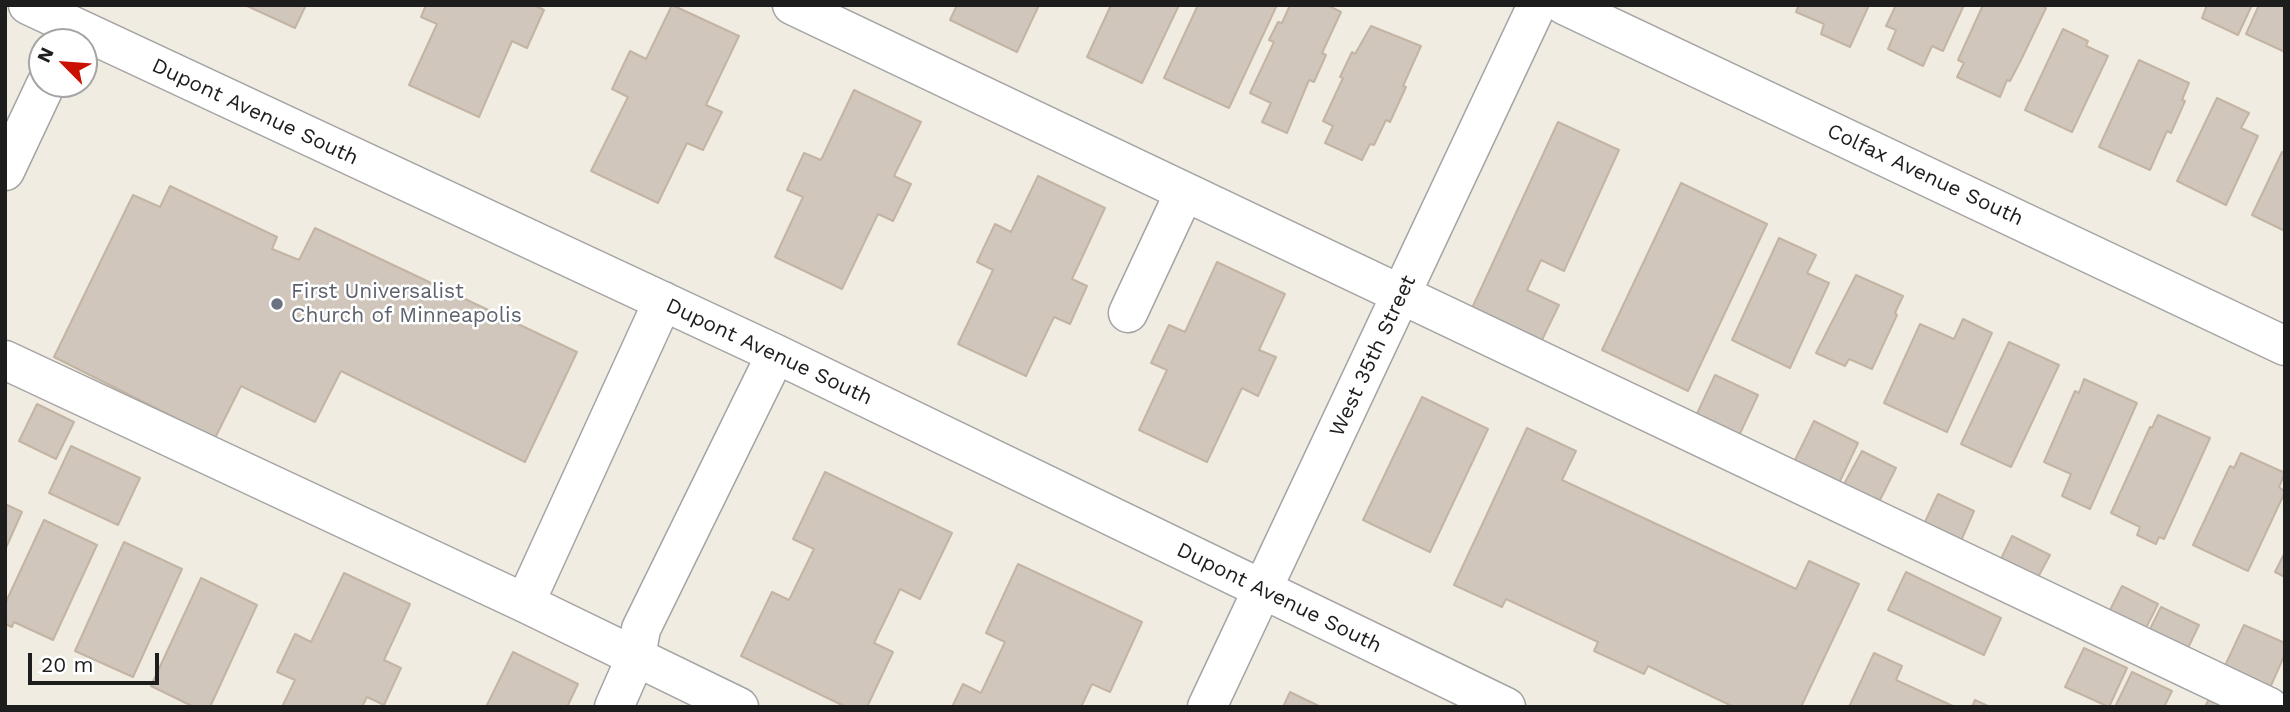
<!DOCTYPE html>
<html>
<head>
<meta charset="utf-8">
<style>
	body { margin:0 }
	#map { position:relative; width:2290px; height:712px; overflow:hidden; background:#f0ece2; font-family:"Work Sans",sans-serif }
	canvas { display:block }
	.frame { position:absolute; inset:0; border:7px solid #1d1d1d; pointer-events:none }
	.north { position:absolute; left:28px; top:28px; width:70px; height:70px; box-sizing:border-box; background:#fff; border:2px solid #a5a5a5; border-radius:50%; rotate:295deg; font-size:19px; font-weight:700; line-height:28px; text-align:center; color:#1d1d1d }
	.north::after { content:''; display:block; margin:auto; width:24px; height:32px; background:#cb1100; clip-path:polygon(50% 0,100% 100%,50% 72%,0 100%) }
	.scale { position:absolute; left:28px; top:653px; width:131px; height:32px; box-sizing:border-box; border:4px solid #1d1d1d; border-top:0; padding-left:9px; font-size:21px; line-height:24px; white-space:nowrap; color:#1d1d1d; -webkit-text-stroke:5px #fff; paint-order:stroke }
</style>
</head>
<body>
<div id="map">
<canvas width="2290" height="712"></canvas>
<div class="frame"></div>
<div class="north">N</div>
<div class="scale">20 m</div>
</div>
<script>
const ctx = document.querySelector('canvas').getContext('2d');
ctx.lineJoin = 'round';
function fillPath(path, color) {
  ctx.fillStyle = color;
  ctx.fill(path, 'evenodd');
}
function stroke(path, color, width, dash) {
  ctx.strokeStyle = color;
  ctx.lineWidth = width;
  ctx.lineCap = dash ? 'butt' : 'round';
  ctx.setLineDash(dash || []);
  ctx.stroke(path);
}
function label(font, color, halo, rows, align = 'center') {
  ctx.font = font + ' "Work Sans",sans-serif';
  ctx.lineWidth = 5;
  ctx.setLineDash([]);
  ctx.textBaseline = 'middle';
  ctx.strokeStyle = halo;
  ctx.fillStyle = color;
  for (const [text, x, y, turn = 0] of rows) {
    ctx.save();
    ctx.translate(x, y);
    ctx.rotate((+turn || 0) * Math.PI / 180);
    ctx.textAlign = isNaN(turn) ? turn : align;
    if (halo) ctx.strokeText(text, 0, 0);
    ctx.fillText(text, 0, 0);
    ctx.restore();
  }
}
const building = new Path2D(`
	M245,5H306L295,28Z
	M426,5H534L544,10L527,48L512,41L479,117L409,85L437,24L421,17Z
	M672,5L739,36L706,105L722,112L703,150L687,143L658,203L591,171L628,97L612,89L630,51L646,59Z
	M957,5H1039L1017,52L950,20Z
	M1111,5H1179L1142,83L1087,57Z
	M1198,5H1277L1229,108L1164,78Z
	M1290,5H1327L1341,12L1322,53L1326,55L1314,82L1309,80L1287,133L1262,122L1271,103L1250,93L1274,42L1269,40L1278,22L1282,23Z
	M1799,5H1869L1850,47L1821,34L1824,24L1796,12Z
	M1896,5H1964L1943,51L1932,46L1923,66L1888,49L1896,30L1886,26Z
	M1983,5H2041L2046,8L2021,60L2010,81L2007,80L2000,97L1957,77L1964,63L1958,60Z
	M2207,5H2252L2238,35L2202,18Z
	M2259,5H2285V52L2246,34Z
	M1371,26L1421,46L1403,86L1406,87L1390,122L1386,120L1374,145L1370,144L1362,160L1325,143L1333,126L1323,121L1343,78L1340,77L1352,52L1355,54Z
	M2063,29L2088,41L2086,46L2108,56L2072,132L2025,110Z
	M2139,60L2189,83L2182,100L2185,101L2171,133L2167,131L2150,170L2099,147Z
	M854,90L921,122L894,176L911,184L893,221L878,214L842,289L775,257L803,197L787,190L804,153L821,160Z
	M2217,98L2249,113L2241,128L2258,136L2226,205L2177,181Z
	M1558,122L1619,150L1564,271L1541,260L1527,290L1559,305L1542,340L1472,308Z
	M2282,152L2285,153V231L2252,215Z
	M1038,176L1105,208L1072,279L1087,286L1070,324L1054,317L1026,376L958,344L993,270L977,262L995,224L1011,232Z
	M1681,183L1767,224L1688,391L1602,350Z
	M170,186L277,237L272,249L299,260L315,228L577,352L525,462L341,371L315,422L241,386L215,438L54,357L133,195L160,207Z
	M1779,238L1816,255L1807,273L1829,283L1790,368L1732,340Z
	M1217,262L1285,294L1259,350L1276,357L1258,396L1242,388L1207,462L1139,430L1167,370L1151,363L1169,325L1185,332Z
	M1856,275L1903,296L1895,313L1897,315L1872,369L1849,359L1845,366L1816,353Z
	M1963,319L1992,333L1947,432L1884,403L1920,324L1954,339Z
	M2009,342L2059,365L2011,467L1961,444Z
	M1715,375L1758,395L1737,440L1694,420Z
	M2084,379L2137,403L2090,509L2062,496L2071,474L2044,462L2075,391L2079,393Z
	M1422,397L1488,429L1430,552L1363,520Z
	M37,404L74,422L56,459L19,441Z
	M2158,415L2210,438L2164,539L2159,537L2156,544L2137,535L2140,527L2111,513L2150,427L2152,428Z
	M1814,421L1858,443L1839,483L1794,462Z
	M1527,428L1576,451L1562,480L1796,589L1809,561L1859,584L1801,707H1734L1648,666L1644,674L1594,651L1598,642L1506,599L1502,607L1454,585Z
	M71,446L140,478L118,525L49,493Z
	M1862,451L1896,468L1878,504L1843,486Z
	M2241,453L2285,473L2279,487L2285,492L2248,571L2193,545L2230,466L2234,468Z
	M825,472L952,533L920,599L900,589L874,643L893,652L867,707H846L741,656L772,592L789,600L814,549L793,539Z
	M1938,494L1974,511L1961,541L1924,524Z
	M5,504L22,512L5,550Z
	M44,520L97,545L53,640L14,622L12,627L5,624V604Z
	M2012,536L2050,555L2037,579L2000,561Z
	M124,542L182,569L133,677L75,651Z
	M2285,552V577L2275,572Z
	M1018,564L1142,622L1110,692L1092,684L1081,707H952L963,684L981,693L1005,642L986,633Z
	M1906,572L2001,618L1984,655L1888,610Z
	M344,573L410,604L384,660L401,668L384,705L367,697L362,707H282L295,680L277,672L295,634L311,642Z
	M201,578L257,605L210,707H194L151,686Z
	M2122,586L2158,604L2145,630L2109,612Z
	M2161,607L2199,625L2187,650L2149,631Z
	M2244,625L2285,643V654L2269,690L2223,670Z
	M2084,648L2127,668L2109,707L2065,687Z
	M513,652L578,684L567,707H486Z
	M1874,653L1902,666L1896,680L1955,707H1849Z
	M2132,672L2172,691L2164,707H2115Z
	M2213,691L2246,707H2205Z
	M1290,692L1321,707H1283Z
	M1975,700L1990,707H1972Z`);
const minor = new Path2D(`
	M28,5L776,354L1506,707
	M792,5L2269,707
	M1564,5L2285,346
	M5,171L46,84
	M1128,313L1184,193
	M5,360L525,603L739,707
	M525,603L663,301
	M614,707L636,657L641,629L776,354
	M1207,707L1537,5`);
const markers = [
	[277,304,7,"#6b7280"]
];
const streetNames = [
	["Dupont Avenue South",255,112,25],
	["Colfax Avenue South",1925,175,25],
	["Dupont Avenue South",769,352,25],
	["West 35th Street",1373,356,-65],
	["Dupont Avenue South",1279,598,26]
];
const worshipNames = [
	["First Universalist",291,292],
	["Church of Minneapolis",291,316]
];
fillPath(building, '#d0c6bb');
stroke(building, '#c3b4a3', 2);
stroke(minor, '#a4a4a4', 41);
stroke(minor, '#fff', 38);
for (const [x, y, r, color] of markers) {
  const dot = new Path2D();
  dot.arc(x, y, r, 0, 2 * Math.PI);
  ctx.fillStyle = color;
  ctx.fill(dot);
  stroke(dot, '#fff', 2.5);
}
label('21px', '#1d1d1d', '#fff', streetNames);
label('21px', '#5b616d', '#fff', worshipNames, 'left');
</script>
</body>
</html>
